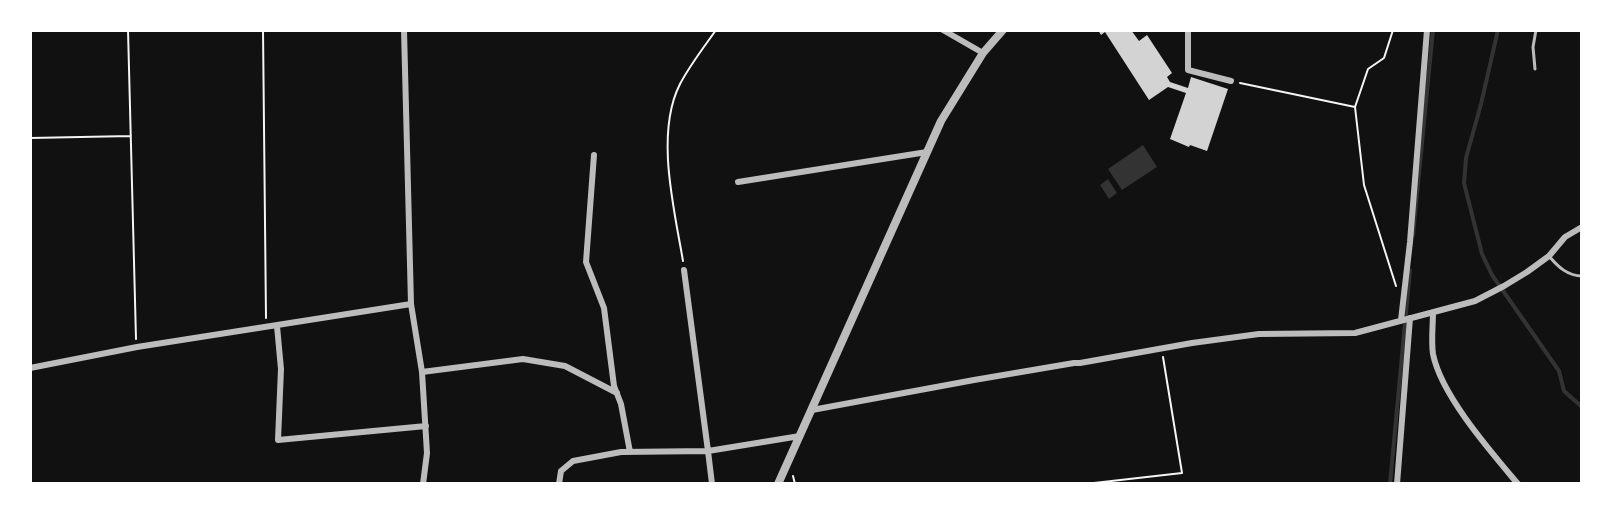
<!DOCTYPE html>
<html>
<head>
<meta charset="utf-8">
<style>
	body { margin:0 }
	#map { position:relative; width:1612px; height:514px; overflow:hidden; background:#111; font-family:Karla,sans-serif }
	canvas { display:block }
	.frame { position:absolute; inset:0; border:32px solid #fff; pointer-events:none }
</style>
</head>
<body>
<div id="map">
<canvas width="1612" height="514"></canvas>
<div class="frame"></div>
</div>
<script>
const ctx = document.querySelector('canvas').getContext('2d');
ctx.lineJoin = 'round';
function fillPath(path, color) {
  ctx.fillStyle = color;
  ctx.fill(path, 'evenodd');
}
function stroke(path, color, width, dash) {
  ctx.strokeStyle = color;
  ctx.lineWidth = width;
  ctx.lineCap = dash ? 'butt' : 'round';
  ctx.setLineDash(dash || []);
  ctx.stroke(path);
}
const water = new Path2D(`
	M1143,145L1157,167L1122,190L1108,169Z
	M1108,179L1117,193L1109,199L1100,185Z`);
const stream = new Path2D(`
	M1498,30L1481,104L1466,158L1464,183L1482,254L1492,275L1559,371L1564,391L1582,407
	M1413,235L1433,30
	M1390,484L1410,270`);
const building = new Path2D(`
	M1098,30H1131L1139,41L1147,35L1172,73L1167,77L1170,82L1188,88L1191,77L1228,89L1207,151L1190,145L1189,147L1170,139L1186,93L1168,87L1149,100L1105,32L1101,35Z`);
const path = new Path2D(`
	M128,30L136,339
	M263,30L266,318
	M1393,30L1384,58L1368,69L1355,107L1364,185L1396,286
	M1240,83L1355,107
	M30,138L131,136
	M683,261C674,208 655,133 680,84C690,65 704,47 716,30
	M793,476L795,484
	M1085,484L1182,473L1163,357`);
const service = new Path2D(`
	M1535,69L1533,47L1536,30
	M1549,256C1558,267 1568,276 1582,276`);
const minor = new Path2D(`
	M404,30L411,304L422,372L427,453L423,484
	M943,30L983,53
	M1188,30V70L1231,81
	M594,155L586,262L604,308L614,386L621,404L630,452
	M738,182L927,152
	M684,270L708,451L800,436
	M1433,312C1433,325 1431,341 1433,354C1441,395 1491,452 1518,484
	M1401,320L1410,242L1427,30
	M277,326L281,369L278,440L426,426
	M30,368L137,347L411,304
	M422,372L523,359L565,366L617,393
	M812,410L974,380L1074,363H1080L1192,343L1259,334L1355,333L1475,301L1504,286L1527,272L1549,256L1565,237L1582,227
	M559,484L561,471L573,461L621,452L708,451L712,484
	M1397,484L1410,318`);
const tertiary = new Path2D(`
	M778,484L941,121L983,53L1003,30`);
fillPath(water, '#333');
stroke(stream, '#333', 4);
fillPath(building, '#d3d3d3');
stroke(path, '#f5f5f5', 2);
stroke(service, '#bcbcbc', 3);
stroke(minor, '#bcbcbc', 6);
stroke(tertiary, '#bcbcbc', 8);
</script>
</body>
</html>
